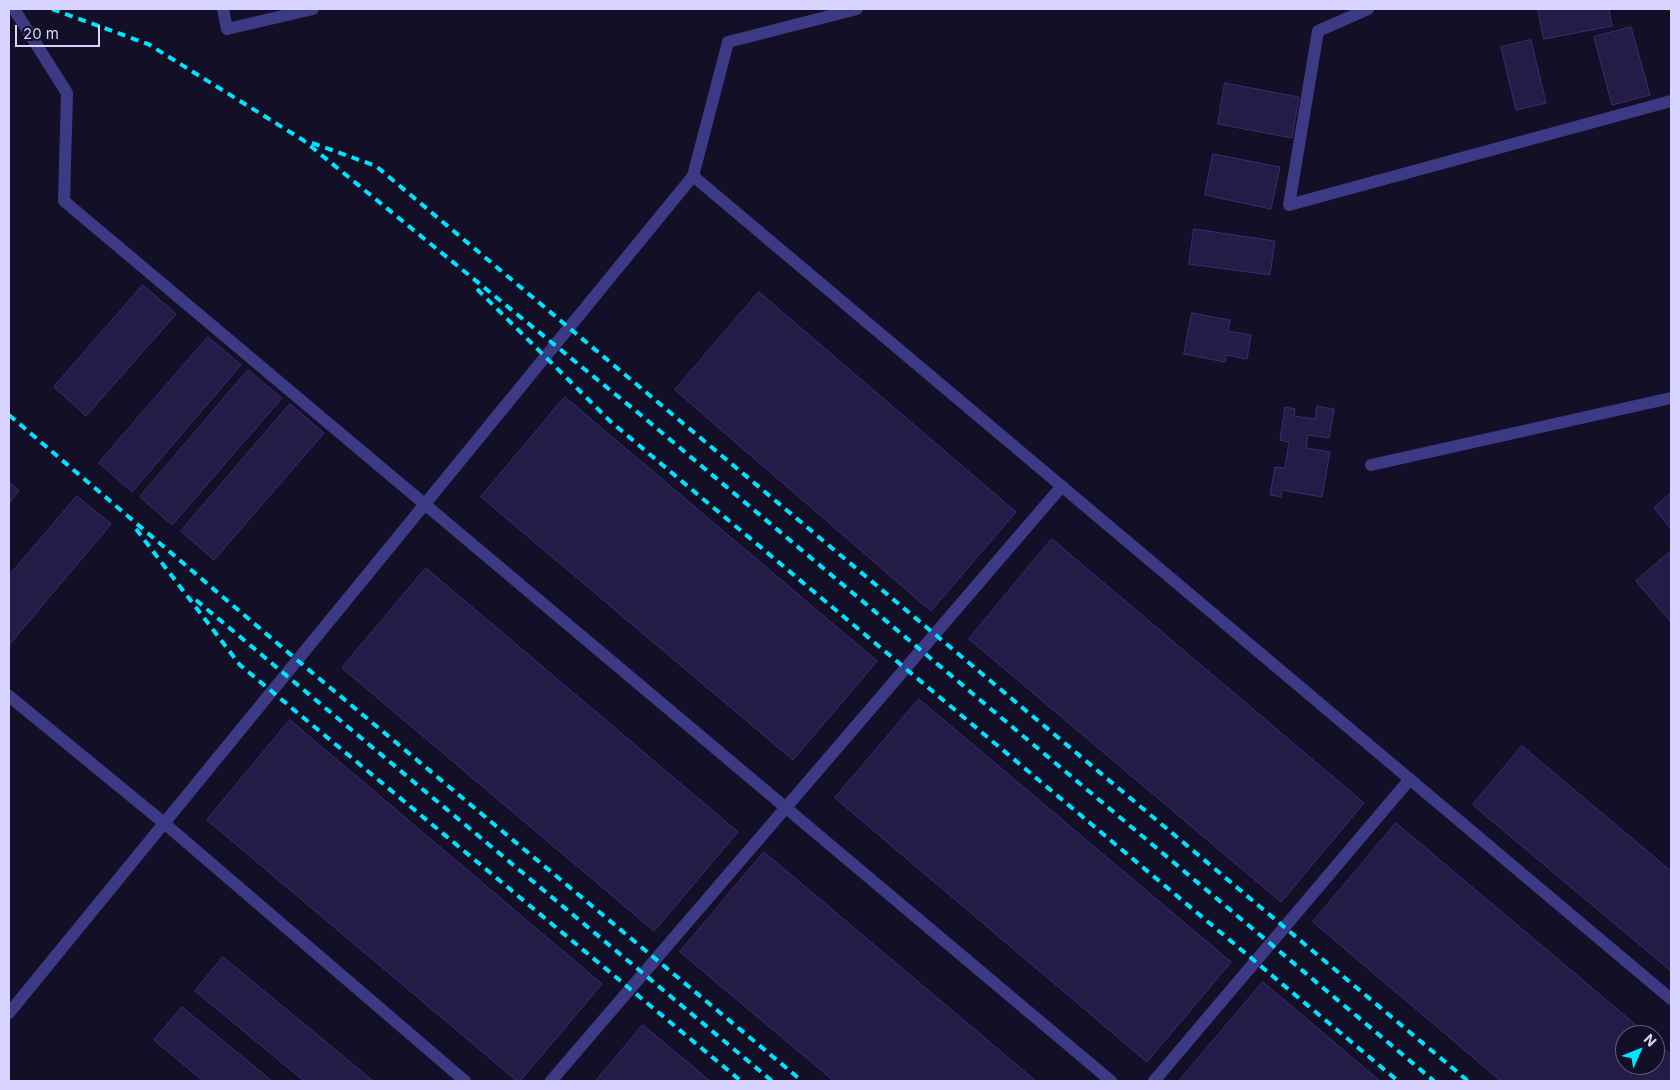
<!DOCTYPE html>
<html>
<head>
<meta charset="utf-8">
<style>
	body { margin:0 }
	#map { position:relative; width:1680px; height:1090px; overflow:hidden; background:#130f26; font-family:Inter,sans-serif }
	canvas { display:block }
	.frame { position:absolute; inset:0; border:10px solid #d9d4ff; pointer-events:none }
	.north { position:absolute; left:1615px; top:1025px; width:50px; height:50px; box-sizing:border-box; background:#130f26; border:1px solid #625e7d; border-radius:50%; rotate:46deg; font-size:14px; font-weight:700; line-height:20px; text-align:center; color:#d9d4ff }
	.north::after { content:''; display:block; margin:auto; width:18px; height:22px; background:#00e5ff; clip-path:polygon(50% 0,100% 100%,50% 72%,0 100%) }
	.scale { position:absolute; left:15px; top:25px; width:85px; height:22px; box-sizing:border-box; border:2px solid #d9d4ff; border-top:0; padding-left:6px; font-size:15px; line-height:18px; white-space:nowrap; color:#d9d4ff; -webkit-text-stroke:4px #130f26; paint-order:stroke }
</style>
</head>
<body>
<div id="map">
<canvas width="1680" height="1090"></canvas>
<div class="frame"></div>
<div class="north">N</div>
<div class="scale">20 m</div>
</div>
<script>
const ctx = document.querySelector('canvas').getContext('2d');
ctx.lineJoin = 'round';
function fillPath(path, color) {
  ctx.fillStyle = color;
  ctx.fill(path, 'evenodd');
}
function stroke(path, color, width, dash) {
  ctx.strokeStyle = color;
  ctx.lineWidth = width;
  ctx.lineCap = dash ? 'butt' : 'round';
  ctx.setLineDash(dash || []);
  ctx.stroke(path);
}
const building = new Path2D(`
	M1538,9H1609L1612,26L1544,39Z
	M1631,27L1650,95L1612,105L1594,37Z
	M1531,40L1546,103L1516,110L1501,47Z
	M1225,83L1299,97L1292,138L1218,124Z
	M1213,154L1280,167L1271,209L1205,195Z
	M1194,229L1275,241L1270,275L1189,264Z
	M143,285L176,314L86,416L54,387Z
	M759,292L1016,512L931,611L675,390Z
	M1192,313L1230,320L1228,331L1251,335L1247,359L1226,355L1225,362L1184,354Z
	M208,337L241,365L132,492L99,463Z
	M248,370L282,398L172,525L140,497Z
	M565,397L877,661L793,760L481,497Z
	M290,404L324,433L214,560L181,531Z
	M1317,406L1334,409L1329,438L1308,435L1306,448L1330,452L1322,497L1282,490L1281,497L1270,495L1275,467L1285,468L1289,442L1280,440L1285,407L1295,409L1294,416L1315,419Z
	M9,482L19,491L9,503Z
	M1671,493V529L1654,508Z
	M77,496L111,524L9,645V576Z
	M1052,539L1364,803L1281,902L969,639Z
	M1671,551V622L1636,581Z
	M426,568L738,832L654,931L342,668Z
	M919,699L1231,962L1147,1062L835,798Z
	M290,720L602,984L520,1081H517L207,820Z
	M1522,746L1671,871V971L1473,805Z
	M1396,823L1648,1035H1625V1065H1655V1041L1671,1055V1081H1501L1313,922Z
	M764,852L1036,1081H834L680,952Z
	M223,957L372,1080L371,1081H304L195,991Z
	M1263,982L1380,1081H1179Z
	M182,1007L272,1081H203L154,1040Z
	M643,1025L710,1081H596Z`);
const minor = new Path2D(`
	M14,9L67,93L64,201L1111,1081
	M223,9L227,29L313,9
	M1368,9L1318,31L1289,205L1671,101
	M693,176L1671,999
	M1371,465L1671,398
	M9,696L164,823L465,1081
	M9,1013L693,176L728,42L857,9
	M551,1081L1062,486
	M1154,1081L1410,779`);
const rail = new Path2D(`
	M52,9L148,44L303,140L642,416L1434,1081
	M312,143L376,166L1468,1081
	M477,289L610,421L1398,1081
	M9,415L297,660L802,1081
	M136,529L240,665L741,1081
	M196,600L772,1081`);
fillPath(building, '#241b47');
stroke(building, '#3b2d73', 1);
stroke(minor, '#3d3a85', 12);
stroke(rail, '#00e5ff', 4, [8, 6]);
</script>
</body>
</html>
